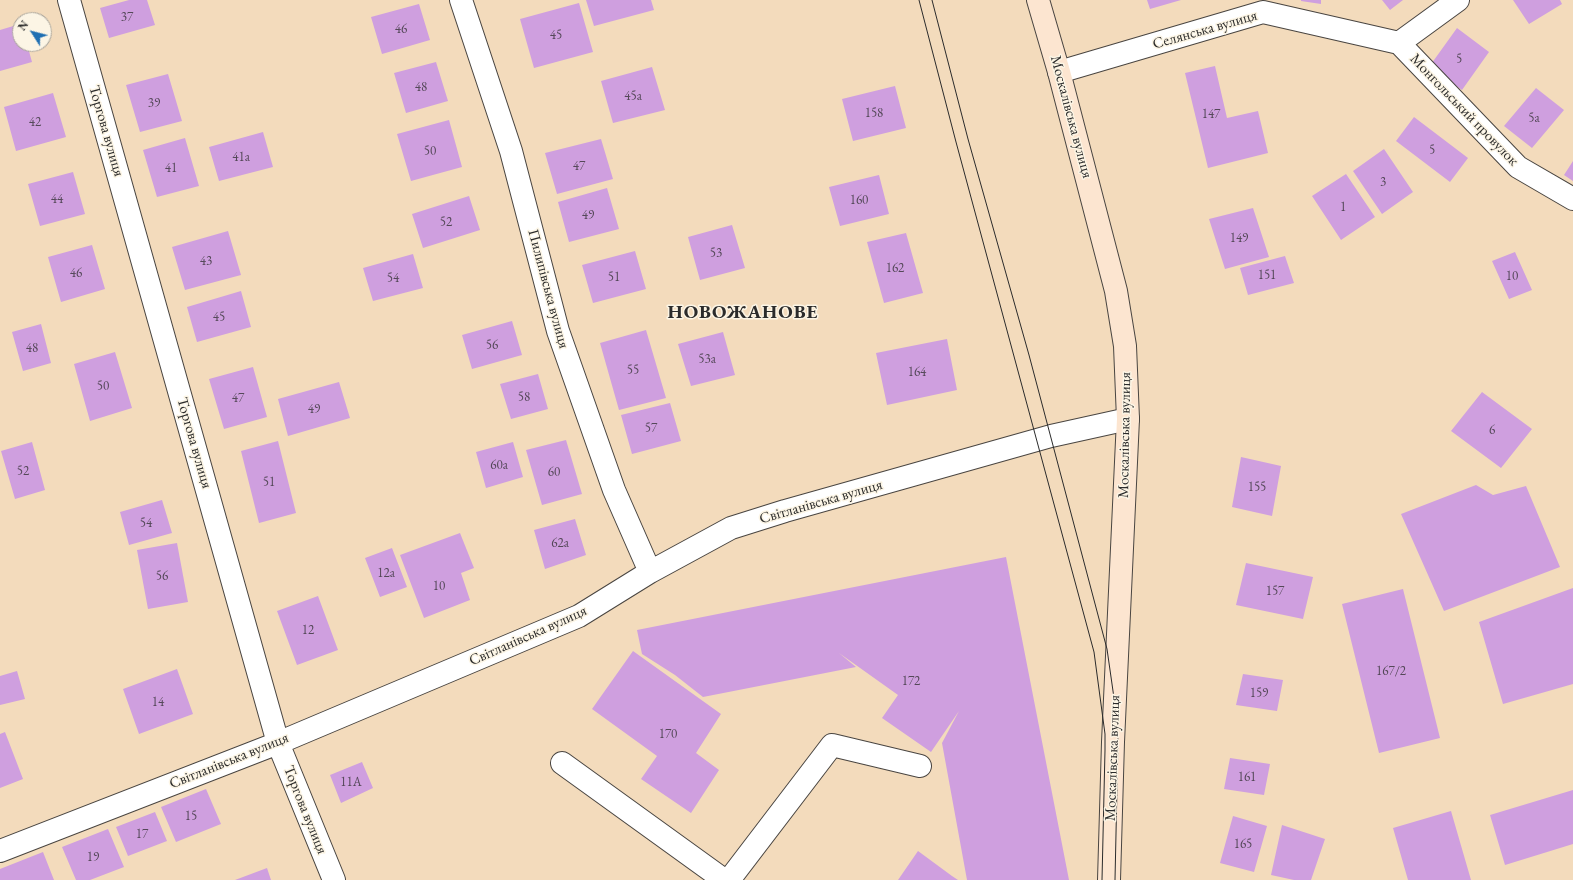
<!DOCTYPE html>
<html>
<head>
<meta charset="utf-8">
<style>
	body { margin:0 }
	#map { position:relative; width:1573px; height:880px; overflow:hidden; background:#f3dbbc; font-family:"EB Garamond",serif }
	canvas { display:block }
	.north { position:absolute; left:12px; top:12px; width:40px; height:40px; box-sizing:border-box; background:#fcf5e5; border:1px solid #a8a49b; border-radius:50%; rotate:306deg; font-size:11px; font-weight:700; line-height:16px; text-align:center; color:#2b2b2b }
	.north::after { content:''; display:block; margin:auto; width:14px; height:18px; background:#1f6fb2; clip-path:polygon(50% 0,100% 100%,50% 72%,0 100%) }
</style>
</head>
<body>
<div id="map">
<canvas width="1573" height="880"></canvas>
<div class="north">N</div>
</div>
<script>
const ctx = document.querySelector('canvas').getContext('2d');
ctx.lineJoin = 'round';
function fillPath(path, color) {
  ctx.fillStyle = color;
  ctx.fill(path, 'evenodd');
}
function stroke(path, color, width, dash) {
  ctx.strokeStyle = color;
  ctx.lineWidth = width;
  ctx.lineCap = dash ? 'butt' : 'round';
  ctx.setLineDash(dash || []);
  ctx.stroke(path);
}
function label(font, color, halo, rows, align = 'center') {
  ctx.font = font + ' "EB Garamond",serif';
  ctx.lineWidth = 3;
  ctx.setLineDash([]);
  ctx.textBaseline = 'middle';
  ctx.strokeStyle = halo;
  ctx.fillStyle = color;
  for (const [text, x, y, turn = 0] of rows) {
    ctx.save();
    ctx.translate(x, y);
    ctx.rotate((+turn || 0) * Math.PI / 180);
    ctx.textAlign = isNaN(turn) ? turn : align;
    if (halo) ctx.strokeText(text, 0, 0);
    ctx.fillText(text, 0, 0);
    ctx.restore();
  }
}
const building = new Path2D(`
	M129,0H147L155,25L109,38L100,8Z
	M586,0H651L654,10L594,26Z
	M1147,0H1181L1150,9Z
	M1301,0H1321V4L1301,1Z
	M1382,0H1403L1390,10Z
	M1513,0H1560L1562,4L1529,24Z
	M579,3L593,52L534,68L520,19Z
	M419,4L430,40L382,54L371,17Z
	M20,24V44H27L32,62L0,71V30Z
	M1457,28L1489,52L1462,90L1429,67Z
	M436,62L448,101L406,113L394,73Z
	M1215,66L1227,118L1258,111L1268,153L1208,168L1185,73Z
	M652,67L665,110L613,123L601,81Z
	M168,74L182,121L140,132L126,85Z
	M895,86L906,128L853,141L842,99Z
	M1536,88L1564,110L1532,148L1504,126Z
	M53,93L66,137L16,151L4,107Z
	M1414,117L1468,158L1450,182L1396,141Z
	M449,120L462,167L411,181L397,134Z
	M263,132L273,167L219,181L209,147Z
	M185,138L199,186L157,197L143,150Z
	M601,139L613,179L557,194L545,153Z
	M1384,149L1413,192L1382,214L1353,171Z
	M1573,161V181L1564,175Z
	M73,172L85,214L40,226L28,184Z
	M1346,174L1375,217L1341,240L1312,196Z
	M879,175L889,214L840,226L829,187Z
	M607,188L619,229L569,242L558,202Z
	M469,196L480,230L423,248L412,214Z
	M1253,208L1269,257L1225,269L1209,219Z
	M732,225L745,268L700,280L688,237Z
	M228,231L241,275L185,290L172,247Z
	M906,233L923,293L884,303L867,242Z
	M92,245L105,289L61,302L48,257Z
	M635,251L646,289L593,303L582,265Z
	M1515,252L1532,290L1509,299L1492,261Z
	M413,254L423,288L373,301L363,268Z
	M1285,256L1294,283L1248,295L1240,268Z
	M241,291L251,327L197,342L187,307Z
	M512,321L522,355L472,369L462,335Z
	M41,324L51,363L23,371L12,332Z
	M646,330L666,398L619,410L600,343Z
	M723,332L735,375L691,386L678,344Z
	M947,339L957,390L887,405L876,353Z
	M115,352L132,408L90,421L74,364Z
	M253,367L267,417L224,429L209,379Z
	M538,374L548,409L511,419L500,384Z
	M339,382L350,418L288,436L278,399Z
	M1482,392L1532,429L1501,468L1451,431Z
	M670,403L681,441L632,454L621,415Z
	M566,440L582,494L542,505L526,450Z
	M278,441L296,513L259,523L241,451Z
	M32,442L45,490L15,499L1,451Z
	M513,442L523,477L486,488L476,452Z
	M1241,457L1281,466L1272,516L1232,507Z
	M1476,485L1493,495L1526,486L1560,567L1444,611L1401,514Z
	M162,500L172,533L129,545L120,512Z
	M575,519L586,555L545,569L534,530Z
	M460,533L474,568L461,573L470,600L424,618L400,555Z
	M177,543L188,602L148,609L137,550Z
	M392,548L407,587L380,597L365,558Z
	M1006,557L1069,880H967L942,743L959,711L931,752L882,718L898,695L839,653L856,667L703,697L675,675L642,654L637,630Z
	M1246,563L1313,577L1303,619L1236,605Z
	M1573,588V684L1503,704L1479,622Z
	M1403,589L1440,738L1379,753L1342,604Z
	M318,596L338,650L297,665L277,611Z
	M633,651L721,714L696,753L719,770L691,813L641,779L657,756L592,709Z
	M177,669L193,714L139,734L123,689Z
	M17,671L25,699L0,705V676Z
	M1243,674L1283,680L1277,711L1236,705Z
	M5,732L23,779L0,788V734Z
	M1230,758L1270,764L1264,795L1224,789Z
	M362,762L373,788L341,803L330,775Z
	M206,789L221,824L176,842L161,807Z
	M1573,790V844L1505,865L1490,815Z
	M1451,811L1471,880H1408L1393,828Z
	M155,812L167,841L128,856L116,827Z
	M1233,816L1267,826L1254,872L1220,863Z
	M1282,825L1325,839L1311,880H1294L1271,875Z
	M108,829L124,867L90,880H76L62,847Z
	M918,851L952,876L958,880H898Z
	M43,852L54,880H0V869Z
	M267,868L271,880H235Z`);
const street = new Path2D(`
	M69,0L278,743L334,880
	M461,0L511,151L558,331L614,490L650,572
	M1399,43L1518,167L1573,199
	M1059,72L1263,12L1399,43L1458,0
	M562,763L724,880
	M0,851L278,743L579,616L650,572L731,528L785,511L1051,436L1128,419
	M729,880L832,745L920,766`);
const secondary = new Path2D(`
	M1038,0L1059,72L1116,291L1125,346L1128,419L1113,742L1109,880`);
const tram = new Path2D(`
	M919,0L956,142L1094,652L1105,734V750L1102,880
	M932,0L968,139L1029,355L1107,649L1115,705L1118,741L1115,880`);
const numberNames = [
	["37",127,17],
	["46",401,29],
	["45",556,35],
	["5",1459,59],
	["48",421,87],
	["45а",633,96],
	["39",154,103],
	["158",874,113],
	["147",1211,114],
	["5а",1534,118],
	["42",35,122],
	["5",1432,150],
	["50",430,151],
	["41а",241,157],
	["47",579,166],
	["41",171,168],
	["3",1383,182],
	["44",57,199],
	["160",859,200],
	["1",1343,207],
	["49",588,215],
	["52",446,222],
	["149",1239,238],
	["53",716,253],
	["43",206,261],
	["162",895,268],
	["46",76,273],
	["151",1267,275],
	["10",1512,276],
	["51",614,277],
	["54",393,278],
	["45",219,317],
	["56",492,345],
	["48",32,348],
	["53а",707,359],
	["55",633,370],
	["164",917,372],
	["50",103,386],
	["58",524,397],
	["47",238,398],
	["49",314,409],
	["57",651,428],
	["6",1492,430],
	["60а",499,465],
	["52",23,471],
	["60",554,472],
	["51",269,482],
	["155",1257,487],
	["54",146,523],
	["62а",560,543],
	["12а",386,573],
	["56",162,576],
	["10",439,586],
	["157",1275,591],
	["12",308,630],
	["167/2",1391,671],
	["172",911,681],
	["159",1259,693],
	["14",158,702],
	["170",668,734],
	["161",1247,777],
	["11А",351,782],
	["15",191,816],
	["17",142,834],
	["165",1243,844],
	["19",93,857]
];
const streetNames = [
	["Селянська вулиця",1205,30,-16],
	["Монгольський провулок",1464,110,46],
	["Москалівська вулиця",1071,117,75],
	["Торгова вулиця",106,131,74],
	["Пилипівська вулиця",548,289,75],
	["Москалівська вулиця",1125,435,-89],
	["Торгова вулиця",194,443,74],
	["Світланівська вулиця",821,502,-16],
	["Світланівська вулиця",528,636,-24],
	["Москалівська вулиця",1113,758,-88],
	["Світланівська вулиця",229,761,-22],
	["Торгова вулиця",305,810,68]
];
const districtNames = [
	["НОВОЖАНОВЕ",743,313]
];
fillPath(building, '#cf9fdf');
stroke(street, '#494541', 24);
stroke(secondary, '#494541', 24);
stroke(street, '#fff', 22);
stroke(secondary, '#fce5d0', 22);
stroke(tram, '#2b2b2b', 1);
label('13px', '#544858', null, numberNames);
label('15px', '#2b2b2b', '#fcf5e5', streetNames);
ctx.letterSpacing = '1px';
label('bold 19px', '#2b2b2b', '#fcf5e5', districtNames);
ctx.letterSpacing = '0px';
</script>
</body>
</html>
